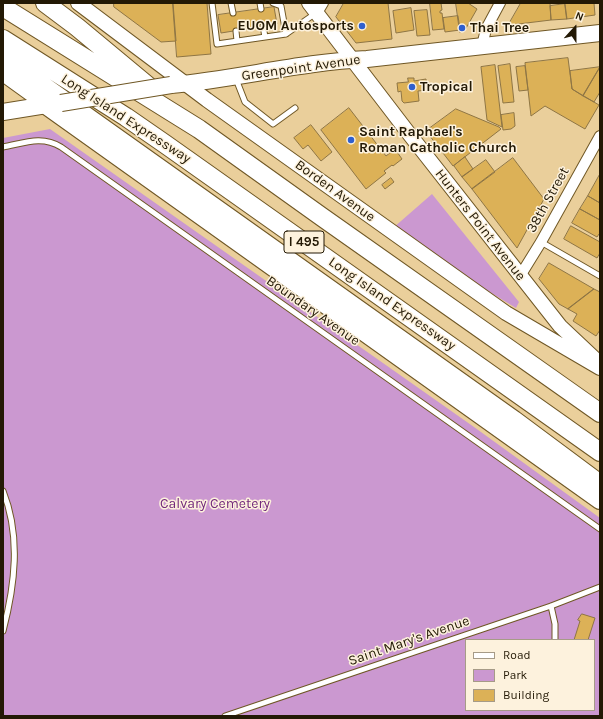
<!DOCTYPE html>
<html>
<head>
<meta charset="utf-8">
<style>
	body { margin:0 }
	#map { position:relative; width:603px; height:719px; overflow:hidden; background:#eacf9b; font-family:Karla,sans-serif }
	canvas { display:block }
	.frame { position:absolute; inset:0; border:4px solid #231905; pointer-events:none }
	.legend { position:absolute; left:465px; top:639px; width:130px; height:72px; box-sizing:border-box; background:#fdf2dd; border:1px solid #a69b87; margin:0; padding:5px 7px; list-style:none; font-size:12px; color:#231905 }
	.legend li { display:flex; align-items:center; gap:8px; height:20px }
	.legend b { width:20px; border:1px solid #a69b87 }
	.north { position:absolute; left:555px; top:8px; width:40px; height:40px; -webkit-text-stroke:3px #fdf2dd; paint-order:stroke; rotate:21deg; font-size:11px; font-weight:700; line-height:16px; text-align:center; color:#231905 }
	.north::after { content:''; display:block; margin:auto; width:14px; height:18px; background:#231905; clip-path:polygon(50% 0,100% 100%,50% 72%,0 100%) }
</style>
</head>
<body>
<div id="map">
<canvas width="603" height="719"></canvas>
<div class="frame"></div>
<ul class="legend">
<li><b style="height:5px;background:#fff"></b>Road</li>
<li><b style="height:11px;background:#cb98d0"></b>Park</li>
<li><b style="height:11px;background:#dcb157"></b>Building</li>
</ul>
<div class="north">N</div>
</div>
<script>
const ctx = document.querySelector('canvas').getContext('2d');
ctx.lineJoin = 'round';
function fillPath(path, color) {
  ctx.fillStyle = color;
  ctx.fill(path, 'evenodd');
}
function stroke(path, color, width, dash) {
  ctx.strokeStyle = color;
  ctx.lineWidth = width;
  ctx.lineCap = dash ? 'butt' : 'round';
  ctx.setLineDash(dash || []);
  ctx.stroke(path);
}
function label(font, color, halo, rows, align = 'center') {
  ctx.font = font + ' Karla,sans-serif';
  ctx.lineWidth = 3;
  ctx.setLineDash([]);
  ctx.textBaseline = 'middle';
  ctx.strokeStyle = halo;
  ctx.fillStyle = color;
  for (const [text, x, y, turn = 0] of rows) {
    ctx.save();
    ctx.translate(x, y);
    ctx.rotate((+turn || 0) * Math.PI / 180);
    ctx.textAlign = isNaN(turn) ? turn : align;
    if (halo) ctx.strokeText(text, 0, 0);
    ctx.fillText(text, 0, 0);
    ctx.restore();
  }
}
const green = new Path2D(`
	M50,129L474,427L600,518V716H3V138ZM466,640H594V710H466Z
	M432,194L519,302L516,308L440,262L393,228Z`);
const building = new Path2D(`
	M114,3H173L176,41L161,42L114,7Z
	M173,3H207L211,54L177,57Z
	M344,3H388L392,39L356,43L336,17Z
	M430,3H441L442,10L440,11V13H442L444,29L433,30Z
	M456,3H468L477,9L465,30L460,32Z
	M521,3H550L551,20L510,25L509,24Z
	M565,3H594L595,15L567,19Z
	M565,4L567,19L551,20L550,6Z
	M274,7L277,24L221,33L218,15Z
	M411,8L414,30L396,33L393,11Z
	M427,10L430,35L417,36L414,11Z
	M458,16L460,30L445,32L443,18Z
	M568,58L572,89L599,105L585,129L545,106L531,116L525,63Z
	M510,64L514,102L503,103L498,66Z
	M495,65L499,101L502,127L487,120L481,67Z
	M525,66L528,90L519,91L516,67Z
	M600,67V92L594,102L583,96Z
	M600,67L583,96L572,89L570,71Z
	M408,78H414V81L426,79L427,90L418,91L419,101L404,103L402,101L401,91L398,92L397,83L408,82Z
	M349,108L386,156L395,149L402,159L393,166L392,165L384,171L386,173L366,189L321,130Z
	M456,109L499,127L501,129L453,166L426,131Z
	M514,113L515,126L511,129L503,130L501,115Z
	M311,125L332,152L321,161L308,145L303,149L294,138Z
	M465,157L473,169L462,177L454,166Z
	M513,158L544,199L517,248L472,189Z
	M486,160L495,172L472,189L462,177Z
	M600,174V203L588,196Z
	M391,178L394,182L385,189L382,185Z
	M588,196L600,203V220L580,209Z
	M580,209L600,220V235L599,234L597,237L572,223Z
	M571,226L600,242V253L597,258L564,239Z
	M549,263L594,289L568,309L559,304L539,279Z
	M594,289L600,292V330L596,336L573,321L577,314L568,309Z
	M582,614L595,618L588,640H574L580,621L578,620Z`);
const lane = new Path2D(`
	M212,3L217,44L286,34L281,6L273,3
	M231,3L233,13
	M260,3L261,9
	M263,26L265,37
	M236,31L237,41
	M286,34L316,13
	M236,79L245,102L273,124L295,108
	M3,147C24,143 42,135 61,147L600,529
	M541,242L600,276
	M3,491C21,536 15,585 3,631
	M551,606L555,624V640
	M225,716L551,606L600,587`);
const street = new Path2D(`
	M317,13L323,3
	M482,46L486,29L500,3
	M520,276L541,242L600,136`);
const secondary = new Path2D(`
	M78,3L207,100L506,313L600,368
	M309,3L410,135L560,326L594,358
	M3,74L46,105`);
const primary = new Path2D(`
	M171,85C237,79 301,62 367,59L600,33
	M3,112L59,103`);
const highway = new Path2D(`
	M45,3L77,27L148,86
	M3,7L199,129L322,217L600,413
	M3,39L126,117L165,144L600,452
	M3,57L514,420L600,484
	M46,105L600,500`);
const primaryBridge = new Path2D(`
	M61,103L171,85`);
const markers = [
	[362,26,4,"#2f5fce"],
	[462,28,4,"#2f5fce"],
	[412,87,4,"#2f5fce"],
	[351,140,4,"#2f5fce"]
];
const shields = [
	[304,242,40]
];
const shieldNames = [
	["I 495",304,242]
];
const poiNames = [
	["EUOM Autosports",354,26,"right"],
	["Thai Tree",470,28],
	["Tropical",420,87],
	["Saint Raphael's",359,132],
	["Roman Catholic Church",359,148]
];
const streetNames = [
	["Greenpoint Avenue",301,68,-8],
	["Long Island Expressway",126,119,33],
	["Borden Avenue",335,191,36],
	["38th Street",548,200,-61],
	["Hunters Point Avenue",480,225,52],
	["Long Island Expressway",392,304,35],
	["Boundary Avenue",313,311,35],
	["Saint Mary's Avenue",409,641,-19]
];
const parkNames = [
	["Calvary Cemetery",215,504]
];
fillPath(green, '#cb98d0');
fillPath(building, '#dcb157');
stroke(building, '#8e7544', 1);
stroke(lane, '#6f5725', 7);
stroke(street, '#6f5725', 12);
stroke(secondary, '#6f5725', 16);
stroke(primary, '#6f5725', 18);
stroke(highway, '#6f5725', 20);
stroke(lane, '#fff', 5);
stroke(street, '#fff', 10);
stroke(secondary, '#fff', 14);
stroke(primary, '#fff', 16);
stroke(highway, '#fff', 18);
stroke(primaryBridge, '#6f5725', 18, []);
stroke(primaryBridge, '#fff', 16);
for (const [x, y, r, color] of markers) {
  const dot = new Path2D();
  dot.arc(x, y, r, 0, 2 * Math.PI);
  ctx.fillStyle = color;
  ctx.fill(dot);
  stroke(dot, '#fdf2dd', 1.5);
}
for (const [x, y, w] of shields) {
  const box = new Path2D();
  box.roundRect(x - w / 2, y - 11, w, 22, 3);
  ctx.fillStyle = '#fdf2dd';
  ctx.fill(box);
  stroke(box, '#231905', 1);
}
label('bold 13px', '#231905', null, shieldNames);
label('bold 14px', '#231905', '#fdf2dd', poiNames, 'left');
label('14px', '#231905', '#fdf2dd', streetNames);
label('14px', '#73297c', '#fdf2dd', parkNames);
</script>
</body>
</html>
